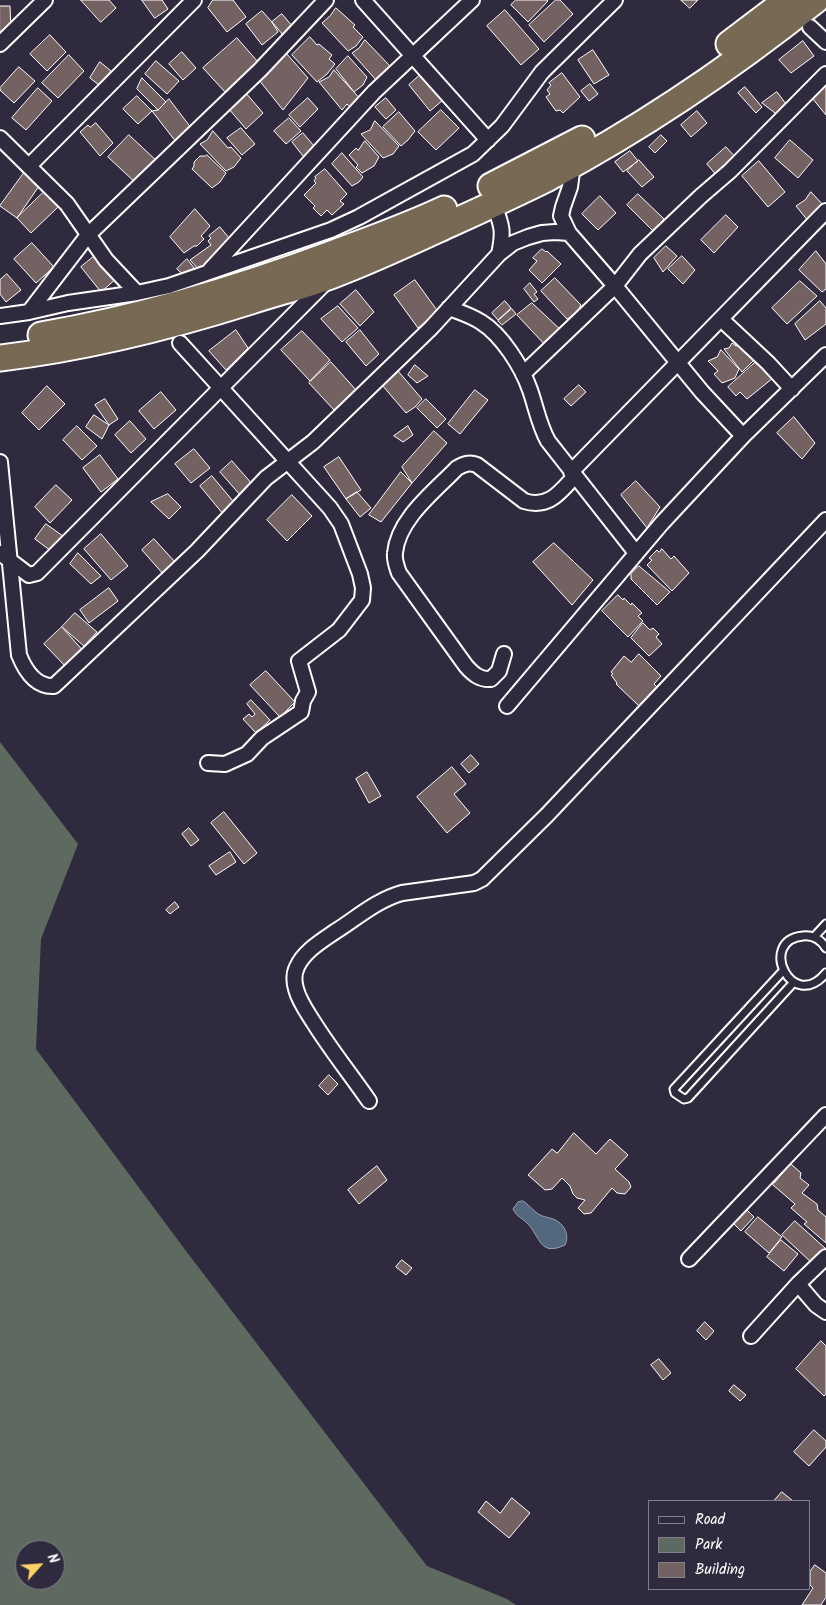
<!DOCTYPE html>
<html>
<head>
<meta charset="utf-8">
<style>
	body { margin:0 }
	#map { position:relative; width:826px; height:1605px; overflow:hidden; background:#2f2a3d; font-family:Kalam,sans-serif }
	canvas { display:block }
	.legend { position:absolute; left:648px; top:1500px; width:162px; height:90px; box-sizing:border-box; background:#2f2a3d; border:1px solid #827f8b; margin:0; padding:6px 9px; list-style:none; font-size:15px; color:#fff }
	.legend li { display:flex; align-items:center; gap:10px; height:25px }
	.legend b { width:25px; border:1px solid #827f8b }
	.north { position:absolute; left:15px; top:1540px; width:50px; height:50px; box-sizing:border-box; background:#2f2a3d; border:1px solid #827f8b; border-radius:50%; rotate:64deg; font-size:14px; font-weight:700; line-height:20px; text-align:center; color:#fff }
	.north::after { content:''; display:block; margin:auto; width:18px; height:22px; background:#ffd166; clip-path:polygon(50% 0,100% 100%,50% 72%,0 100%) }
</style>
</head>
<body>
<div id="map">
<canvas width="826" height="1605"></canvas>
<ul class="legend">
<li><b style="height:6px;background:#2f2a3d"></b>Road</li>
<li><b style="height:14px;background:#5e6a5f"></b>Park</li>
<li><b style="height:14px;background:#746161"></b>Building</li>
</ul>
<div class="north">N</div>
</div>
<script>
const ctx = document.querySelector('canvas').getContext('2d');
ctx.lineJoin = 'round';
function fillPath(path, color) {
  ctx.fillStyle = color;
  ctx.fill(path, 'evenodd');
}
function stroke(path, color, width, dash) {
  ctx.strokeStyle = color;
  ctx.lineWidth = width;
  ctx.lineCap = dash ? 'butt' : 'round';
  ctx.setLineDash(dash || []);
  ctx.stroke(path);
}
const green = new Path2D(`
	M0,742L78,844L41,939L36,1049L186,1251L427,1566L507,1599L516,1605H0ZM25,1550H55V1580H25Z`);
const water = new Path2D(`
	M523,1201C529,1205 533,1210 538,1214C543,1217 548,1217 553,1219C564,1223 570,1235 565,1245C539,1257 541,1237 527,1223C522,1218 516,1216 513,1209L518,1202Z`);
const building = new Path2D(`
	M81,0H109L116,8L101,22Z
	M142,0H162L168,9L155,18Z
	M213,0H233L246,17L227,32L208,8Z
	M516,0H547L548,1L528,22L511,5Z
	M556,0H560L573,14L544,42L529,25Z
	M681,0H698L690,8Z
	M0,6H10L11,33L0,32Z
	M336,8L355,25L353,27L363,37L356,46L348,51L322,23L330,16Z
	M505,10L539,49L521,65L487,26Z
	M262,11L272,22L278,32L262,45L246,24Z
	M282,14L293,27L283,35L272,22Z
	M50,35L66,52L47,71L30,54Z
	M310,37L317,45L319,44L332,55L329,59L335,64L327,74L317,82L292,55Z
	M237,38L258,62L225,92L203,68Z
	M365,40L390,66L389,68L392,71L376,80L352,53L359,48Z
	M803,41L814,56L791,73L779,60Z
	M593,50L609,75L594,84L578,60Z
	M182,52L196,68L183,80L169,64Z
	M286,53L308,78L283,110L259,80Z
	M69,55L84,71L58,98L42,83Z
	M348,56L367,77L363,85L354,92L336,69Z
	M156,61L179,81L167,94L145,74Z
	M100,62L111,71L99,85L90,78Z
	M19,67L35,81L14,103L0,90V88Z
	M334,70L363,102L354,111L347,104L342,110L319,82L329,77Z
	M562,73L580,97L563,113L560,110L556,111L546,97L550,94L547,90L551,85L549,83Z
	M420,75L422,77H424L443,100L430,111L409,85Z
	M142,78L166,102L158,110L137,89Z
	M826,83V115L812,98Z
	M590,84L598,94L589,101L581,91Z
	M745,87L762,107L756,113L738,93Z
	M38,88L52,101L26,130L12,118Z
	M245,92L263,113L246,129L228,108Z
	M777,92L789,108L779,116L762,103Z
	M137,96L152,111L138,124L123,109Z
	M308,98L318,109L300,127L289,115Z
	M386,98L396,110L386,119L375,107Z
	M169,99L192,129L180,147L152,111L158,110Z
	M441,110L459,128L436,150L418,132Z
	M697,111L707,123L691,137L681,125Z
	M399,112L415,131L408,140L401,146L383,127Z
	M289,118L301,131L286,144L274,131Z
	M375,121L399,146L393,154L383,158L361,134L370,130Z
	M96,123L113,143L100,156L80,132L88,125L90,127Z
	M241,128L255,144L242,155L227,138Z
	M213,131L228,148L231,147L241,158L234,167L226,171L200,144L207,140Z
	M303,133L314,146L311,152L303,156L292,142Z
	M129,135L159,163L138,185L108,157Z
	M661,135L667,141L655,153L649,147Z
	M790,140L813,160L798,178L775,158Z
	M365,141L379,157L374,166L362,173L356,167L358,165L349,155L356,148L358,150Z
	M726,147L737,159L717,176L707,164Z
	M630,151L638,161L623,172L615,162Z
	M342,153L363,177L359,182L352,186L332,164Z
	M207,155L226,173L220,182L212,188L192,169L194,166V162L200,156H205Z
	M639,160L654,177L642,187L627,171Z
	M759,161L785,192L768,207L742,176Z
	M29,166L39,186L17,218L0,206Z
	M325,169L347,194L340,201L344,204L332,215L327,210L321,216L313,208L315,206L304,195L316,183L314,181L316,178L315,177Z
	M44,192L58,207L31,233L17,218Z
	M811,192L825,207L809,222L796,206L805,200Z
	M638,194L664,219L653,231L627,205Z
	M600,196L616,213L598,230L582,214Z
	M195,209L210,226L201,236L204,239L197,246H194L184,253L170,237Z
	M726,215L738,227L714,253L701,240Z
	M220,227L233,243L202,273L190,260L211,245L208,241L211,238L209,236Z
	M32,243L54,267L36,283L14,259Z
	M666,246L677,256L663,272L654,258Z
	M542,249L546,252L547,251L561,264L542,283L529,270L537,261L533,258Z
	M816,251L826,264V289L822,292L799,270Z
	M97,254L117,278L101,292L81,267Z
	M682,256L695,270L683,284L668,269Z
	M187,259L195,269L186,277L177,269Z
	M7,274L21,290L6,302L0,294V280Z
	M555,278L581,305L576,314L567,319L541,291Z
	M415,280L439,313L418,328L394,295Z
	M800,281L817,296L787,324L772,308Z
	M530,283L537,292L534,294L538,299L534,302L524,289Z
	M356,290L374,312L360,326L340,304Z
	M505,301L511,308L498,320L492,313Z
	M820,301L826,308V324L805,340L795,324Z
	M532,303L563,332L547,347L517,315Z
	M338,306L358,328L342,342L321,319Z
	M512,309L516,314L502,325L498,321Z
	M236,330L248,348L226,370L209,351Z
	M360,330L379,354L366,366L346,342Z
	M302,331L330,360L310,381L281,350Z
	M742,341L756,358L742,372L724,349L729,348L732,343L736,346Z
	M721,350L739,369L735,378L722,383L714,374L718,371L708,361L717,357Z
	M758,360L773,378L747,399L740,392L736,396L728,387Z
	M331,362L356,390L346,403L334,410L309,383Z
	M415,365L428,376L417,383L408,375Z
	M398,371L422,399L415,407L406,413L382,385Z
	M579,385L586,392L571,406L564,399Z
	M47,386L65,404L39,430L22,413Z
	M475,390L488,400L460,434L448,424Z
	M161,392L176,410L154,429L139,411Z
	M105,399L118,419L109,425L95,405Z
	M426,399L446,419L437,428L417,408Z
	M94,415L109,425L102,439L86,427Z
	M794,417L815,443L802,459L777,433Z
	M130,421L146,439L131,453L115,435Z
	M77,426L97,446L82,460L63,440Z
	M408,426L413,435L403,442L394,436Z
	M434,431L447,443L412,483L402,467Z
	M194,449L210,468L191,483L175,464Z
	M100,455L118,479L101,492L83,468Z
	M339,457L361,490L346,499L324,467Z
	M232,461L253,485L241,496L220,472Z
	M401,472L412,483L381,522L369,515Z
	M212,476L238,507L223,514L200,486Z
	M636,481L660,507L647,528L621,495Z
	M56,485L72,500L50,523L35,507Z
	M357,492L371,508L360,517L346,499Z
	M168,494L181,507L169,519L151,502Z
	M292,495L312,516L287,541L267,520Z
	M46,524L63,536L51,551L35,539Z
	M101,534L128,566L111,580L84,549Z
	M154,539L176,563L164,575L142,550Z
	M554,543L593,580L572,605L533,562Z
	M662,549L671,559L674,556L689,573L672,591L647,565L652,560L649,558L657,550L659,552Z
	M78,553L101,576L91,584L70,564Z
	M639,566L670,592L657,605L631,579V574Z
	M109,588L118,601L89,623L80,610Z
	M618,595L623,600L624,598L631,605L632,603L642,613L638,616L643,621L628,637L602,611Z
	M75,613L97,632L84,646L62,627Z
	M643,623L650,630L653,628L659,634L656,637L662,644L649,656L631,638Z
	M62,627L85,653L68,669L44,644Z
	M639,654L661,676L654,684L657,687L639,706L616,684L617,683L611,675L613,674L611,672L624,656L631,662Z
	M266,671L295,702L280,717L250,685Z
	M251,700L270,720L256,733L243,719L249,714L252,717L255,714L247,704Z
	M471,755L479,764L469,773L461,764Z
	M452,767L466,784L454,794L470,813L447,833L417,797Z
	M367,772L381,796L369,803L356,779Z
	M224,812L257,853L244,864L211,823Z
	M189,828L199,840L191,846L182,834Z
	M230,852L236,862L216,875L209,866Z
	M175,902L179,907L170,914L166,910Z
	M329,1075L338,1084L328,1095L319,1086Z
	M574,1133L596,1154L610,1139L628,1155L615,1169L629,1182L631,1187L625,1194L617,1193L612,1188L591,1213L584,1214L578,1208L585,1200L577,1198L573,1194L570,1186L562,1178L552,1189L545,1190L528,1175L552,1149L557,1153Z
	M791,1164L801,1173L800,1178L809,1185L802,1193L817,1204L818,1210L826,1217V1243L804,1224L807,1222L791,1208L795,1204L773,1185Z
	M377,1166L387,1180L359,1204L348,1190Z
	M746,1209L754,1217L741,1231L733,1223Z
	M758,1217L782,1237L769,1253L745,1232Z
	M795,1221L826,1249L813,1264L782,1235Z
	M781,1240L798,1254L784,1271L767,1257Z
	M402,1260L412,1268L406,1275L396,1267Z
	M705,1322L714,1331L706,1340L697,1331Z
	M821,1341L826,1346V1394L824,1396L796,1369Z
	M659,1359L671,1373L663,1380L651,1365Z
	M734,1385L746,1395L740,1401L729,1391Z
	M814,1430L826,1441V1447L809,1466L794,1452Z
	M782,1492L793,1501H774Z
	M512,1498L530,1513L509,1538L478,1512L486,1501L500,1513Z
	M815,1565L826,1573V1597L821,1605H802L813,1588L810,1585V1572Z`);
const lane = new Path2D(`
	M814,937L826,924
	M826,948C821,940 813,935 803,936C757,940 792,1014 826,973
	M783,971L674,1089L675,1093L684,1099L688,1098L794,982`);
const street = new Path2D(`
	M363,0L488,140
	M810,27L826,42
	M0,44L45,0
	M0,138L67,204L106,260L137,293
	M573,164L570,187L563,207L561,216L569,233L615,286L702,392L743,436
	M29,166L194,0
	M494,204C502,226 504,231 499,254
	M210,270L374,92L472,0
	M449,308C460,312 472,316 481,322C502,335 522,367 530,390C536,407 539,425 548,441L636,553
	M29,312L88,235L260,70L326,0
	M0,316L29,312L68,303L137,293L169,286L331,230L359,217L473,154L502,126L542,72L615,0
	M721,319L768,363L792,389
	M180,343L330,508L341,524L360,574L363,588L362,600L339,630L299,661L308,692L303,701L301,712L262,738L247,754L225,764L208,763
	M523,374L615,286L640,254L701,196L730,171L826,74
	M0,462L19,655C25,670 35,687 54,686L197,551L266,478L313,442L431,328L499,254L513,243L528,237L542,233L555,232L569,233
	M571,472L826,211
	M0,553L29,575L37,573L325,283
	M504,654L499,671L491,679C480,680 473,674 466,666L399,573C397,567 394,560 395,553C398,519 434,492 457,468C464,464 469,462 477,465L524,501C549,509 560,492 575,476
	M507,706L662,523L743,436L826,355
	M369,1101C351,1075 331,1050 314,1023C307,1012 299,1001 296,989C294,982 294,973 297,967C304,951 323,940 336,931C358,917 377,900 402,893L474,883L482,879L547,815L826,520
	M689,1259L826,1115
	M798,1284L816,1305L826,1312
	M751,1336L798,1284L826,1257`);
const highway = new Path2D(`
	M729,44L787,0
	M491,186L582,139
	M41,335C141,318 240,288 334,253C371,239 408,226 444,209
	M0,358C85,348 169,327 251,301C279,292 307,285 333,275C373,260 411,242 450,224C483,209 516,194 548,178C642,128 732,67 816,0`);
fillPath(green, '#5e6a5f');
fillPath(water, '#53677e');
stroke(water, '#98a4b2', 1);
fillPath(building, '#746161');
stroke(building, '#fff', 1);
stroke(lane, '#fff', 11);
stroke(street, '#fff', 18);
stroke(highway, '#fff', 29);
stroke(lane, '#2f2a3d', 7);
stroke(street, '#2f2a3d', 14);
stroke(highway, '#776954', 25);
</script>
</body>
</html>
